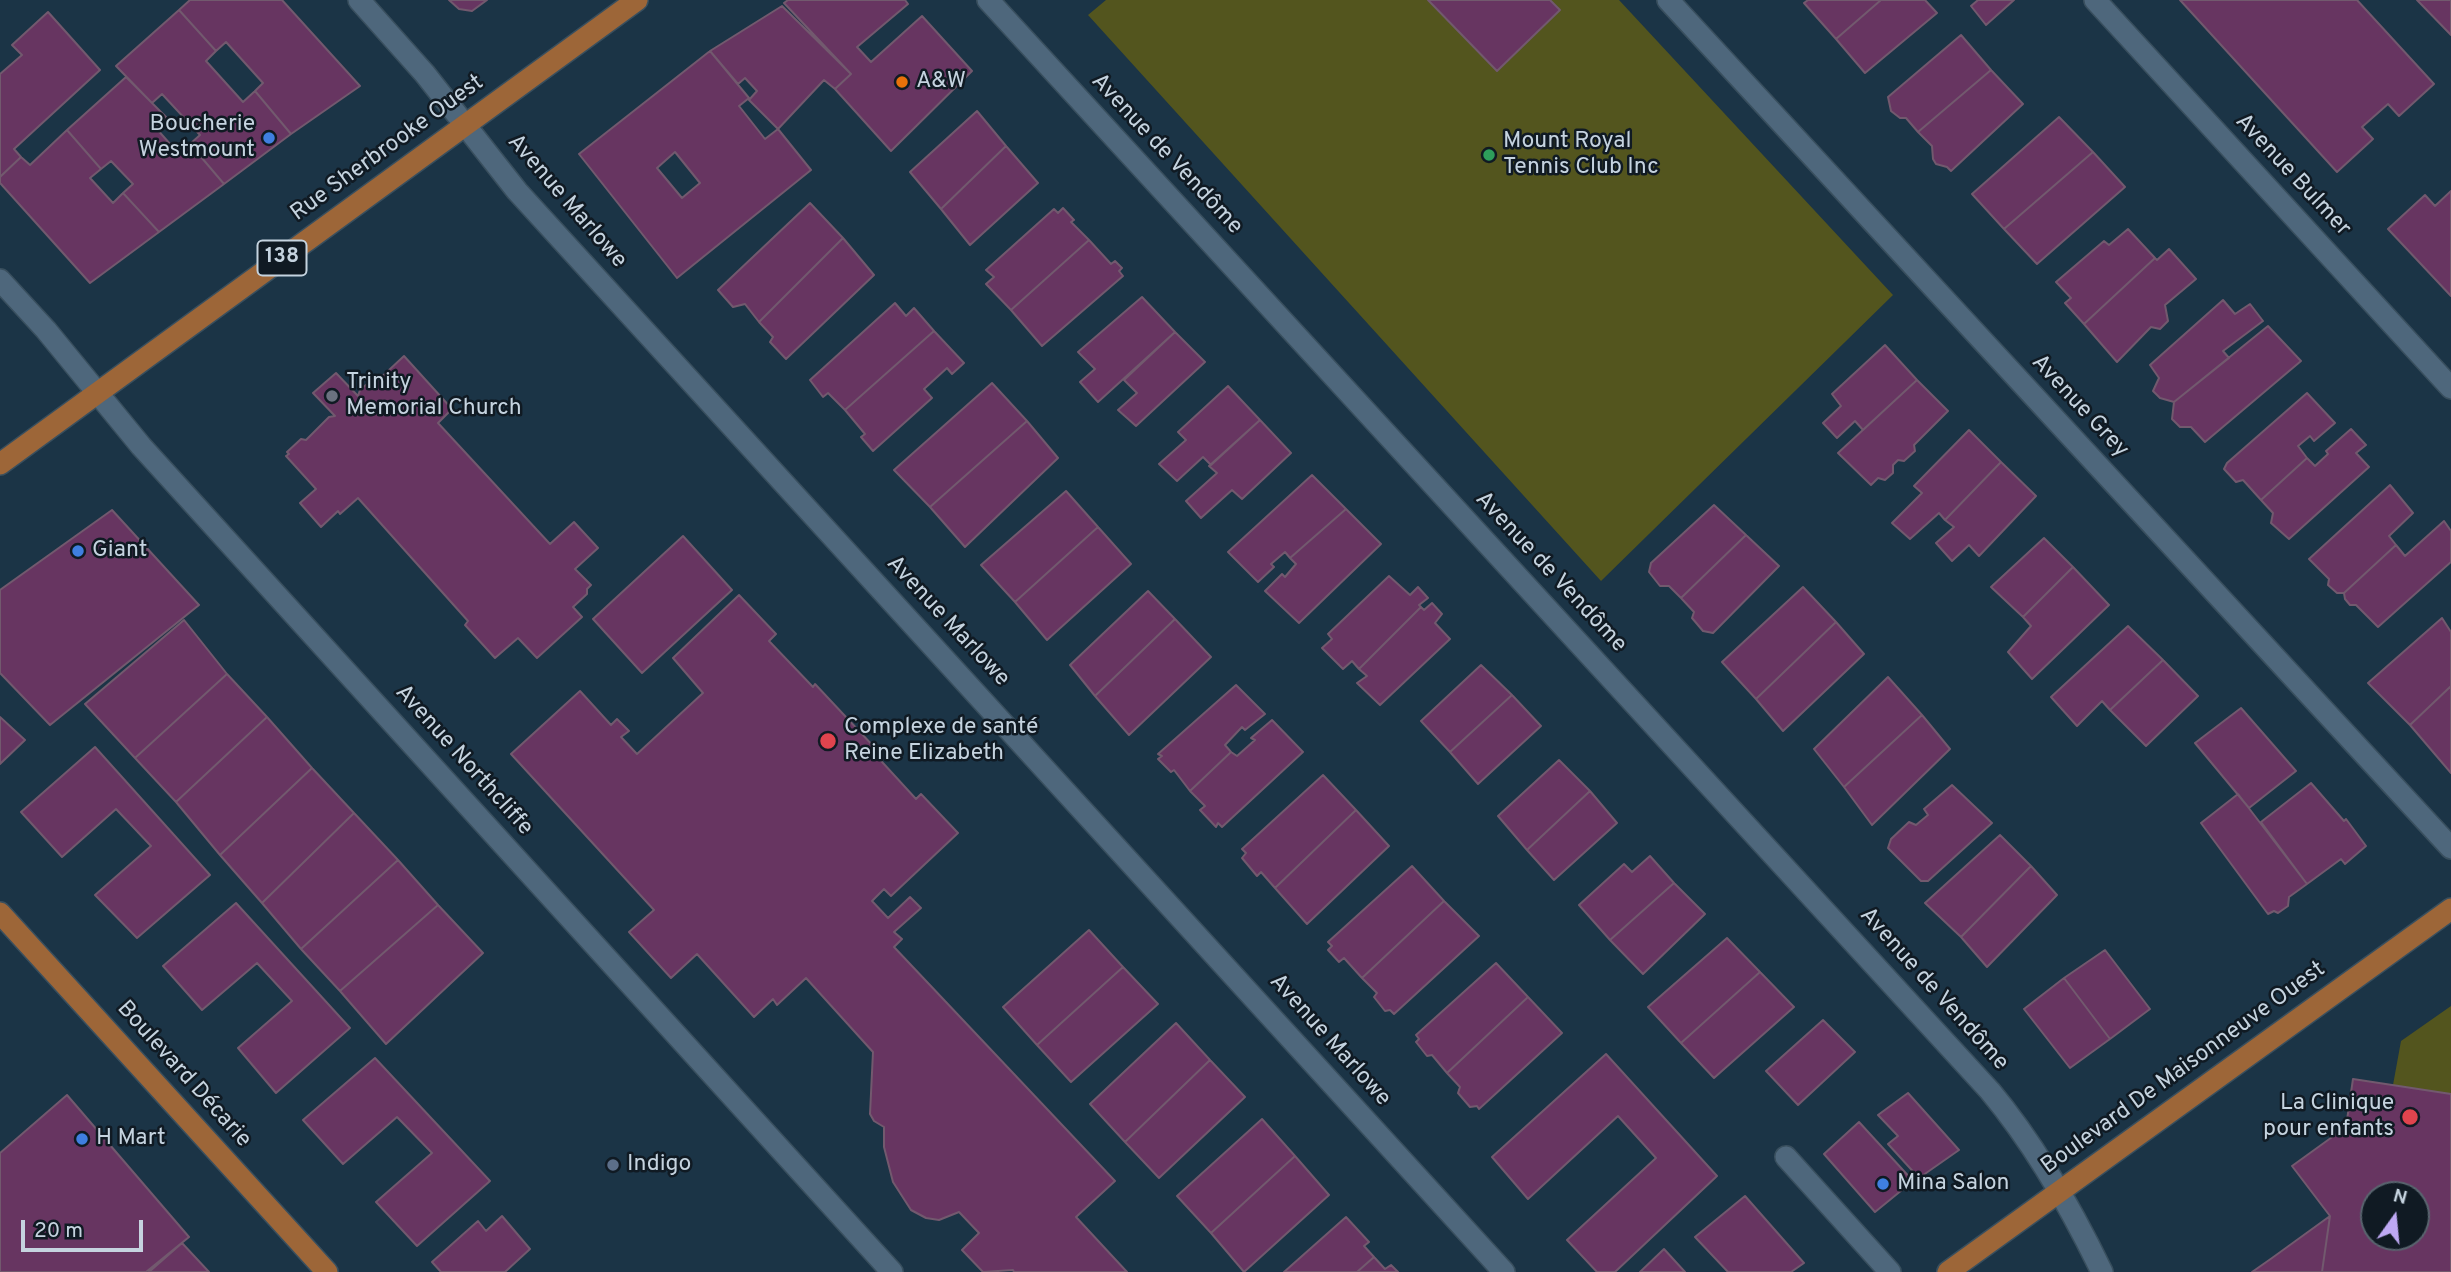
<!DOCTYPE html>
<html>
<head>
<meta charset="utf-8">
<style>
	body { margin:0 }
	#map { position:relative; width:2451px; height:1272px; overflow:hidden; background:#1b3446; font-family:Overpass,sans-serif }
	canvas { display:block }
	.north { position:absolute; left:2360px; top:1181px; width:70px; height:70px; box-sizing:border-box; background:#101a23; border:2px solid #58646e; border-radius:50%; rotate:15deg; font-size:19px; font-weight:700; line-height:28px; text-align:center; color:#c5d3df }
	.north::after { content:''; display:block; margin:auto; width:24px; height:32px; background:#bea9f4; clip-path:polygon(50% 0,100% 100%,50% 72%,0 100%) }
	.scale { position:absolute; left:21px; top:1220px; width:122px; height:32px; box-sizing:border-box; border:4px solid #c5d3df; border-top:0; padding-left:9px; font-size:21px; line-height:24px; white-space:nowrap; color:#c5d3df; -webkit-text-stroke:5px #101a23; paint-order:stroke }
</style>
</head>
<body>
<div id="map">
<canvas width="2451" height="1272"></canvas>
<div class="north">N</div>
<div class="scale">20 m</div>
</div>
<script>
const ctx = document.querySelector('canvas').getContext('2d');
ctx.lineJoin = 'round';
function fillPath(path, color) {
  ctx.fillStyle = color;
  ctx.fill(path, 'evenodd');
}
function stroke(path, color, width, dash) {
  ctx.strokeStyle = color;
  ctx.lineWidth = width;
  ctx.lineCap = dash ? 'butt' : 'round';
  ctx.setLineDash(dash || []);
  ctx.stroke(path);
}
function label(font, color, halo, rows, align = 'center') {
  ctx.font = font + ' Overpass,sans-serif';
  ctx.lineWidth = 5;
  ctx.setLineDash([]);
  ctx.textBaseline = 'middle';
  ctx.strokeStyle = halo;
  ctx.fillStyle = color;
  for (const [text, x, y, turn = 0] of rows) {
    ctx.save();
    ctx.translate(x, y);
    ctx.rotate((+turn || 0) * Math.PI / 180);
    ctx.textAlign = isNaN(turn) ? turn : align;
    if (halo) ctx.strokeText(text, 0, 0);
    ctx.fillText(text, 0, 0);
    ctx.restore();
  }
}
const green = new Path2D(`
	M1106,0H1619L1893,295L1601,581L1088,15Z
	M2451,1006V1094L2393,1085L2401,1041Z`);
const building = new Path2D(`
	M190,0H282L360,86L291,134L255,91L263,83L226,42L216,51L179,10Z
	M449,0H487L472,11L459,9Z
	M788,0H905L908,4L857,47L871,62L922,16L972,71L891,151L835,89L851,74L784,3Z
	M1428,0H1550L1560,10L1497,71Z
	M1808,0H1881L1836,39L1804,3Z
	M1881,0H1925L1937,13L1865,73L1836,39Z
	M1978,0H2014L1986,25L1971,6Z
	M2180,0H2357L2434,84L2399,116L2388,104L2362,127L2373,139L2337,172Z
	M2417,0H2451V35Z
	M782,6L851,74L835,89L824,80L778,129L749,100L757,91L745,78L738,84L710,51Z
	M179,10L216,51L206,61L243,102L255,91L291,134L224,184L190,144L200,135L162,94L152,103L116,66Z
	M48,12L100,70L14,149L21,157L0,177V74L22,55L12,45Z
	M1961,35L1991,70L1918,132L1906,118H1900L1891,111L1888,97Z
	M710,51L749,98L739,106L765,139L778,129L811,170L677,278L579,154ZM675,152L700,183L682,198L657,168Z
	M1991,70L2023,104L1951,171L1947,167L1936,164L1933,159L1932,146L1918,132Z
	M126,77L166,117L155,127L179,154L190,144L224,184L159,232L123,193L133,184L111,161L101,169L67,130Z
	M977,111L1006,146L941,209L910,172Z
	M2059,117L2093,152L2004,229L1972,194Z
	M67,130L101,169L90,178L113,203L123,193L159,232L90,283L0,183V177L21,157L30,165Z
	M1006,146L1038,183L970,245L941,209Z
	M2093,152L2125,187L2037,264L2004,229Z
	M2451,191V296L2388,229L2425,195L2435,206Z
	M810,203L843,238L759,322L745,304L733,307L718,290Z
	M1063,208L1074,220L1071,222L1089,240L1011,310L986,284L994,277L986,270L1054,209L1058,213Z
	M2128,229L2155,258L2084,324L2065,303L2071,298L2056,282L2104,241L2109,245Z
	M843,238L874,275L786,359L770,342L773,337L759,322Z
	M1089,240L1111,264L1115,261L1122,268L1119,271L1123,276L1042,346L1011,310Z
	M2169,249L2196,279L2165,305L2168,321L2160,329L2151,327L2117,362L2084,324L2155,258L2157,260Z
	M1142,297L1175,332L1098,402L1080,382L1095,369L1078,352Z
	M2223,300L2235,314L2250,304L2263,321L2223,351L2229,358L2174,402L2160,398L2153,391L2159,378L2150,365Z
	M895,303L906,316L914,308L934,331L845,410L828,393L823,397L810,380Z
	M2268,326L2301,361L2205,442L2191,427H2180L2172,419L2174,402Z
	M934,331L964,363L952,374L947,368L924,389L932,398L873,451L861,437L865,434L845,410Z
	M1175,332L1205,362L1136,426L1118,410L1137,393L1124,380Z
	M1885,345L1917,380L1863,430L1855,421L1837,438L1823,423L1841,406L1832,394Z
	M404,356L452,409L438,423L550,544L574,522L598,548L575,569L591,585L587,589V594L573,607L582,617L537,658L518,638L495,658L465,625L468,621L358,498L340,514L338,511L321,527L300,503L316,489L286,456L289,454L287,452L301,439L306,440L329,417L335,416L313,393L336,373L358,396L360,390L367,384L373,385Z
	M1917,380L1948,411L1914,445L1915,451L1904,461L1898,460L1893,465V473L1885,480L1878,478L1871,485L1838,453Z
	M992,383L1027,421L930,507L894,470Z
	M1228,386L1260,420L1211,465L1203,457L1177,481L1159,464L1186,440L1178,432Z
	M2307,393L2335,423L2314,441L2310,436L2298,446L2307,458L2261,500L2243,480L2236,482L2224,469L2227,463Z
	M1260,420L1291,453L1242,499L1232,490L1201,518L1186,501L1217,473L1209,466Z
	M1027,421L1058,458L965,547L930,507Z
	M2351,429L2366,445L2356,453L2369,467L2289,539L2271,523L2273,513L2261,500L2307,458L2315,466L2328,454L2326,451Z
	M1969,430L2001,462L1945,520L1939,513L1910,539L1892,523L1922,493L1914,486Z
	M2001,462L2036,496L1979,556L1969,545L1952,561L1936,543L1954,527L1945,520Z
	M1312,475L1346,509L1290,558L1285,552L1271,564L1274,567L1258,582L1228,552Z
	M2390,485L2413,513L2389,536L2396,545L2344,593H2337L2328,585L2329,579L2309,559Z
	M1066,491L1098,527L1015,602L981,565Z
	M1714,505L1746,535L1681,598L1669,586H1660L1649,572L1651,563Z
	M1346,509L1381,544L1299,623L1265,591L1282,574L1285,577L1296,564L1290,558Z
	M112,510L199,605L50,725L0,673V590Z
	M2444,521L2451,531V562L2378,627L2356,605H2350L2345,599L2344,593L2396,545L2405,556Z
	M1098,527L1131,564L1047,640L1015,602Z
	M1746,535L1779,566L1713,633L1703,631L1692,618L1694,612L1681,598Z
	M683,536L732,590L642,673L593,619Z
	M2044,538L2073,567L2023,617L1991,587Z
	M2073,567L2109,605L2032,679L2008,652L2031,626L2023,617Z
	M1389,576L1410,595L1418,587L1428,598L1419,605L1421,607L1359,669L1352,661L1343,669L1322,648L1332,639L1328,634Z
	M1803,587L1836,622L1756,699L1722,662Z
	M1148,591L1175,619L1095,696L1070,665Z
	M739,595L776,634L769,641L813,687L815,684L875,748L872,751L916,799L921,794L958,833L891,896L884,889L872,901L888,918L910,897L921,908L894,932L902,939L894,947L1115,1181L1076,1217L1127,1272H1014L1013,1270L983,1272L962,1250L979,1233L959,1212L939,1220L926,1218L911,1210L893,1182L884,1147V1127L874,1121L870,1114L873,1052L806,978L777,1005L773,999L754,1017L697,954L671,978L629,932L654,910L511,754L580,691L611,725L617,719L629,731L621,737L637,754L703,693L673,658Z
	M1432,603L1442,614L1435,623L1450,639L1380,705L1357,683L1367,676L1359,669L1421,607L1424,610Z
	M2442,618L2451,632V686L2410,725L2368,683Z
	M1175,619L1211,657L1129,735L1095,696Z
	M184,620L227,674L135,758L85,704Z
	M1836,622L1864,654L1783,731L1756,699Z
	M2128,626L2163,660L2110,710L2102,701L2077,726L2051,697Z
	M2163,660L2198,696L2146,746L2110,710Z
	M1481,665L1512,695L1450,752L1421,721Z
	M227,674L267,717L176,802L135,758Z
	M1888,677L1922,715L1844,787L1814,749Z
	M1236,685L1265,714L1245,730L1242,727L1225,745L1231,752L1190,791L1174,770L1171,772L1158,759L1162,756L1158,754Z
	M2451,686V773L2410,725Z
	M1512,695L1541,726L1478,784L1450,752Z
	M2241,708L2296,771L2249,808L2195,743Z
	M1922,715L1950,749L1872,825L1844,787Z
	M0,717L25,740L0,764Z
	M267,717L312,768L220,855L176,802Z
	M1272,720L1303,752L1222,827L1218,823L1216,827L1200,810L1205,806L1190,791L1231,752L1237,756L1255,740L1251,738Z
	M95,747L210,875L137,938L95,895L151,846L116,809L62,857L21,812Z
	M1559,760L1590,791L1527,850L1498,816Z
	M312,768L354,813L262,903L220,855Z
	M1323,775L1356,810L1275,888L1261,872L1257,876L1242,858L1246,853L1242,849Z
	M2311,783L2344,821L2346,819L2366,846L2345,864L2341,859L2307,884L2261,822Z
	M1952,785L1992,823L1928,881H1921L1888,848L1891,839L1909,822L1916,825L1928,815L1924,809Z
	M1590,791L1617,823L1554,880L1527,850Z
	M2238,794L2307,884L2289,897L2288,906L2278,913L2274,911L2268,914L2201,823Z
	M1356,810L1389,846L1307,924L1275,888Z
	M354,813L398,860L301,949L262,903Z
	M2000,835L2031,866L1961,937L1925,903Z
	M1650,856L1674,883L1610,940L1579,905L1624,864L1632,872Z
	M398,860L438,905L340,991L301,949Z
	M1412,866L1444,901L1362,978L1344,958L1339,962L1328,950L1332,946L1328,942Z
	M2031,866L2057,895L1987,967L1961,937Z
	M1674,883L1705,914L1643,974L1610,940Z
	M1444,901L1479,936L1394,1014L1390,1010L1385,1011L1374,997L1377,993L1362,978Z
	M236,903L350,1028L276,1093L238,1048L292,1001L257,963L202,1010L163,966Z
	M438,905L483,953L386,1044L340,991Z
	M1089,930L1123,967L1037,1045L1003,1007Z
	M1727,938L1760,972L1681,1043L1648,1007Z
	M2105,950L2150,1009L2110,1039L2064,978Z
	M1496,963L1528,997L1447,1073L1432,1055L1427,1056L1416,1042L1419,1039L1416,1035Z
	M1123,967L1158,1004L1071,1082L1037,1045Z
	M1760,972L1794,1007L1714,1078L1681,1043Z
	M2064,978L2110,1039L2070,1068L2024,1009Z
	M1528,997L1562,1033L1479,1109L1477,1106L1470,1107L1458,1093L1460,1087L1447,1073Z
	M1823,1020L1855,1052L1798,1105L1766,1071Z
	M1176,1023L1210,1060L1125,1142L1090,1104Z
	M1606,1054L1717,1176L1615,1272H1597L1567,1240L1656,1158L1618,1116L1528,1199L1492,1157Z
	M375,1058L490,1181L417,1246L376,1202L432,1153L397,1117L343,1164L303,1120Z
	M1210,1060L1245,1097L1159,1178L1125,1142Z
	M2353,1079L2451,1094V1272H2322L2330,1216L2292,1166L2346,1127ZM2374,1195H2416V1237H2374Z
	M1908,1093L1959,1150L1919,1178L1888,1144L1898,1136L1878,1115Z
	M67,1095L189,1237L146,1272H0V1153Z
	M1262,1119L1295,1156L1211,1233L1177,1196Z
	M1859,1122L1913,1181L1875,1212L1824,1154Z
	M1295,1156L1329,1195L1244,1272L1211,1233Z
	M1745,1196L1804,1263L1791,1272H1728L1695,1237Z
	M502,1216L530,1249L505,1272H441L432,1262L478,1221L486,1231Z
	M2330,1216L2322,1272H2252L2272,1258Z
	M1346,1217L1369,1242L1364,1246L1374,1257L1357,1272H1284Z
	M182,1243L209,1272H149Z
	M1664,1249L1685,1272H1640Z
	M1374,1257L1385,1269L1391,1265L1398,1272H1357Z`);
const minor = new Path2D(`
	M359,0L425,74L517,191L1504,1272
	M988,0L1990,1091C2036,1146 2071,1208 2102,1272
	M1668,0L2451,848
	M2095,0L2451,388
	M0,280L46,330L141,446L892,1272
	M1786,1157L1890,1272`);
const major = new Path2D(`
	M0,464L637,0
	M0,913L327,1272
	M1948,1272L2451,909`);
const markers = [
	[902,82,7,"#e8710a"],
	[269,138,7,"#3f7fe0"],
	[1489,155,7,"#2e9e5b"],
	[332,396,7,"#6b7280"],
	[78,551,7,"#3f7fe0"],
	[828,741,9,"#e0444e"],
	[2410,1117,9,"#e0444e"],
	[82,1139,7,"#3f7fe0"],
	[613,1165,7,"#5c6f8a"],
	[1883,1184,7,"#3f7fe0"]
];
const shields = [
	[282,258,49]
];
const shieldNames = [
	["138",282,258]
];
const poiNames = [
	["A&W",916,82],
	["Boucherie",255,125,"right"],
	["Westmount",255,151,"right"],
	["Mount Royal",1503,142],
	["Tennis Club Inc",1503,168],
	["Trinity",346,383],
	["Memorial Church",346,409],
	["Giant",92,551],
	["Complexe de santé",844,728],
	["Reine Elizabeth",844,754],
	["La Clinique",2394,1104,"right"],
	["pour enfants",2394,1130,"right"],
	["H Mart",96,1139],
	["Indigo",627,1165],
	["Mina Salon",1897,1184]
];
const streetNames = [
	["Rue Sherbrooke Ouest",388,149,-36],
	["Avenue de Vendôme",1166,155,47],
	["Avenue Bulmer",2292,176,47],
	["Avenue Marlowe",566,202,49],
	["Avenue Grey",2079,407,47],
	["Avenue de Vendôme",1550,573,47],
	["Avenue Marlowe",947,622,47],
	["Avenue Northcliffe",463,761,48],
	["Avenue de Vendôme",1933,990,48],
	["Avenue Marlowe",1329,1041,48],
	["Boulevard De Maisonneuve Ouest",2184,1069,-36],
	["Boulevard Décarie",183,1075,48]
];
fillPath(green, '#53551e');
fillPath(building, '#673561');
stroke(building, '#72596e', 2);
stroke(minor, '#394f5e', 24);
stroke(major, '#394f5e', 24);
stroke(minor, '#4e677c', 21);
stroke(major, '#9d6638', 21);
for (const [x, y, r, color] of markers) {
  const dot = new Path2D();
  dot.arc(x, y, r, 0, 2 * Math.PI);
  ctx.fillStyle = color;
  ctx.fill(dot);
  stroke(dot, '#101a23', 2.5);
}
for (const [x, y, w] of shields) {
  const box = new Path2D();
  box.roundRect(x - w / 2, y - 17.5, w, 35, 5);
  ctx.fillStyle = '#101a23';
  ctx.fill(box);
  stroke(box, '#c5d3df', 2);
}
label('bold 21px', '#c5d3df', null, shieldNames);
label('23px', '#c5d3df', '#101a23', poiNames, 'left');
label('23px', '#c5d3df', '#101a23', streetNames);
</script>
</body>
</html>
